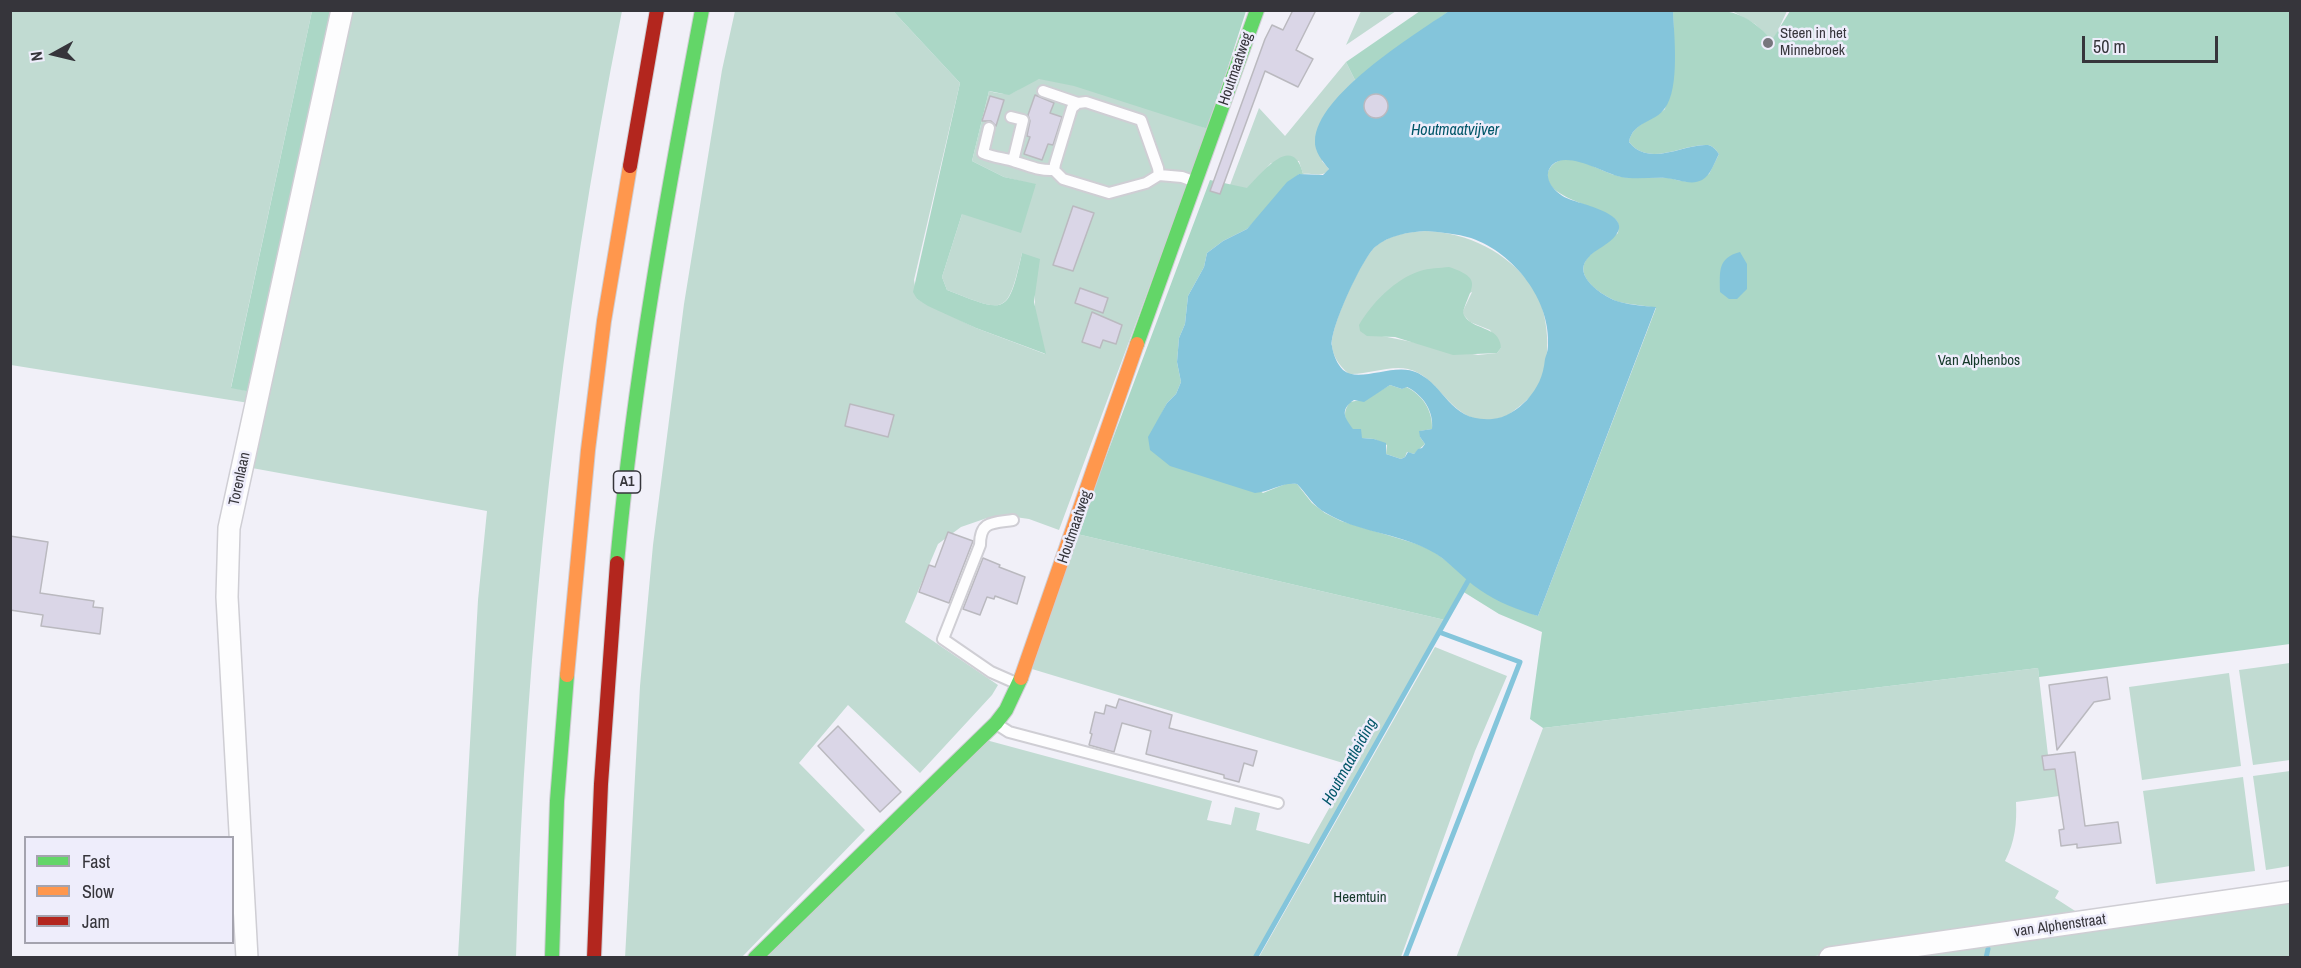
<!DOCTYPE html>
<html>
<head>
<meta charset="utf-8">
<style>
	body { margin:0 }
	#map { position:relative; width:2301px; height:968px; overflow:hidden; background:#f1f0f8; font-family:"Archivo Narrow",sans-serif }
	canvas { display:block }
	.frame { position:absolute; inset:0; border:12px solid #36353b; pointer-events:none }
	.legend { position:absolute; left:24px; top:836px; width:210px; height:108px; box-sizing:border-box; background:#eeedfb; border:2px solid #a4a3ae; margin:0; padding:8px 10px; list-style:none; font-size:18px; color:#36353b }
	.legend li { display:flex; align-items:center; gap:12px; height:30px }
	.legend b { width:30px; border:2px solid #a4a3ae }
	.north { position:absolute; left:24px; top:24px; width:60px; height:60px; -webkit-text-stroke:4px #eeedfb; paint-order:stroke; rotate:262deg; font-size:16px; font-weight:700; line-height:24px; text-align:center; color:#36353b }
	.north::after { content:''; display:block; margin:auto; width:21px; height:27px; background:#36353b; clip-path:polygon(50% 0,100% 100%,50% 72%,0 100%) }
	.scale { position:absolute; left:2082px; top:36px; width:136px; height:27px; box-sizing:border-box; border:3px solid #36353b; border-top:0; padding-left:8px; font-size:18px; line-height:21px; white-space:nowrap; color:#36353b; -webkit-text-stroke:4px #eeedfb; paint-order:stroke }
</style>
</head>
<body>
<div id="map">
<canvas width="2301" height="968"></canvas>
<div class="frame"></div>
<ul class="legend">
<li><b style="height:8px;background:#63d668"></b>Fast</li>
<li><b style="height:8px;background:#ff974d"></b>Slow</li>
<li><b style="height:8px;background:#b3261e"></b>Jam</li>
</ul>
<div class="north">N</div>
<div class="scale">50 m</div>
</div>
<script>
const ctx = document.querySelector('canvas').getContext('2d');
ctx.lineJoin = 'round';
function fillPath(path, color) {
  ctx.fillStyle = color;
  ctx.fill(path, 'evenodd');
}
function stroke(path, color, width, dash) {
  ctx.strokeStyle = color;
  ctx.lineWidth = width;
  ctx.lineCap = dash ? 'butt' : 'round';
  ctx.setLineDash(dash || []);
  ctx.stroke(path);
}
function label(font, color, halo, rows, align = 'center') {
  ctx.font = font + ' "Archivo Narrow",sans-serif';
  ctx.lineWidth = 5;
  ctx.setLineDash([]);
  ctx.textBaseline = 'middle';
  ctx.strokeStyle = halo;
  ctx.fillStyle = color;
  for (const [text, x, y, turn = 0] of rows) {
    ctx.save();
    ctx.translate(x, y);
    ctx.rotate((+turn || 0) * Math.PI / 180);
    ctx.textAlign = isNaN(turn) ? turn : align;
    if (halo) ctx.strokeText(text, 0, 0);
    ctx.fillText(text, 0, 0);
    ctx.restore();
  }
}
const green = new Path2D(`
	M10,11H312L231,387L251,392L249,403L11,365Z
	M352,11H622C560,323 525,639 516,957H458L478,600L487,511L252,468Z
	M735,11H893L960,83L914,280L917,299L976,328L1045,354L1035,316V284L1022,253C1007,317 1006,313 947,290L942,277L962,214L1036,185L1004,177L972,161L989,91C1022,101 1019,80 1040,79C1057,78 1086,89 1103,94C1138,105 1174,115 1208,129L1059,530L1029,519L1008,516L987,518L961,527L938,544L905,622L998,685L992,695L920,773L848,705L799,763L865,830L742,957L625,958L640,686L653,545L684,304L722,70Z
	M1361,11H1396L1346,45Z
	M1732,11H1787L1773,41L1755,24Z
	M1346,62L1355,80L1332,105L1322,161L1329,169C1324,178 1312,173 1303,174L1299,161L1271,163L1247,189L1230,185L1259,108L1285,136Z
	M1426,231C1468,233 1506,251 1532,286C1549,309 1553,362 1538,387C1533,395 1524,403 1516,409C1511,413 1506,417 1500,418C1452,431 1443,377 1408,369C1389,365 1368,375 1349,374C1339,366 1331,354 1332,342C1333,322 1361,258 1377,245C1392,234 1409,232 1426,231ZM1472,292L1462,313L1470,322L1490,330L1501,348L1497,353L1478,355L1382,336Z
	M1077,534L1445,620L1255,957L765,958L986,740L1212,801L1207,820L1231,825L1235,807L1260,813L1256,830L1309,844L1353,766L1032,669Z
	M1435,647L1507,676L1475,751L1401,957H1259Z
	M2290,663V760L2253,765L2239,670Z
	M2038,668L2048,755L2042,756L2044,770L2055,769L2059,796L2016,802C2017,823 2015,842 2005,861L2059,891L2055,898L2086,918L1801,958H1456L1543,728Z
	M2229,673L2241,766L2142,780L2129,687Z
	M2290,771V866L2266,870L2253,776Z
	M2243,777L2255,871L2156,884L2143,791Z
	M2290,901V957L1879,958Z`);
const forest = new Path2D(`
	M312,11H331L251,392L231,388Z
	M893,11H1246L1208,129L1074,86L1039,79L1009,95L989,91L972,161L1004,177L1036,184L1021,233L962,214L942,277L947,290C1006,313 1008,317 1022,253L1040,259L1034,302L1046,354L976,328L928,306L917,299L913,292L960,83Z
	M1420,11H1449L1355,80L1346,62Z
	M1673,11C1720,11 1738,3 1772,40L1790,11H2290V644L2039,677L2038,668L1543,728L1530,719L1542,632L1499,614L1462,591L1445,620L1077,534L1210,180L1247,188C1262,173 1293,132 1303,174H1299L1247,229L1223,241L1207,253L1204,267L1188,296L1185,324L1179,338L1177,362L1181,382L1176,394L1167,403L1159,419L1263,493L1288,483L1297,484L1312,503L1325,513L1341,521L1417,544L1433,551L1500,601L1538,616L1656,308C1644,305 1631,305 1619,302C1604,297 1574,278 1586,260C1592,251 1610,240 1618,233C1619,228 1619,223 1616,220C1601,205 1542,199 1548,172C1550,166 1555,162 1561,160C1579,156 1601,172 1618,176C1635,180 1652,176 1669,178C1675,179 1681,182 1687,181C1694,180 1702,176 1709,174L1719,154C1716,150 1713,146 1708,145C1684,143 1649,168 1629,142C1632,124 1652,120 1665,109L1674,51Z
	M1449,267C1485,279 1470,287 1463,313C1471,332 1500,324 1501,348L1497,353L1453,355L1395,337L1367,336L1360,331L1359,325C1372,303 1395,279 1420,271C1429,268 1440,268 1449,267Z
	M1390,385L1402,389L1406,387C1423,395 1433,411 1432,429L1420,431V437L1425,444L1414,454L1407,452L1405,457L1401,459L1386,454L1387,445L1374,439L1362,438C1350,427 1338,418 1350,402L1366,399Z`);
const water = new Path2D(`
	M1449,11H1673C1674,35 1680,88 1665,108C1655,123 1633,121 1629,142C1649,168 1685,143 1708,145C1713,146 1716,150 1719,154C1714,163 1711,175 1702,180C1691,186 1678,179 1666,178C1651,177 1636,180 1621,177C1603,173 1567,150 1552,165C1540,178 1557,195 1569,199C1580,204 1633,214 1616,235C1609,245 1595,249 1588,258C1571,276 1605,298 1620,302C1631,305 1644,306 1656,307L1538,616C1518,610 1497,602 1480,590C1462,578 1448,559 1429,550C1397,533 1357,532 1326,513C1313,506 1307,494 1297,484C1282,482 1270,492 1255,493L1170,466L1150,450L1148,437L1167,403L1176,394L1181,382L1177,362L1179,338L1185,324L1188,296L1204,267L1207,253L1223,241L1247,229L1287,182L1299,174L1323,175L1329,169C1323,162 1314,151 1315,141C1316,95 1414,35 1449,11ZM1426,231C1441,232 1457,234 1471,238C1514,253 1551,300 1548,346C1548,351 1546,355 1545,359C1543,377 1538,387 1527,400C1518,409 1506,418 1492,419C1450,422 1447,388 1418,373C1395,361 1360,384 1343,370C1337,364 1333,354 1332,346C1329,330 1362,259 1375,247C1389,235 1409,232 1426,231ZM1390,385L1402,389L1407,387C1423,395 1434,411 1432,429L1419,431L1420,437L1425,444L1422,448L1418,449L1414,454L1408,452L1405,457L1401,459L1386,454V443L1374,439L1362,438L1361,429H1353C1345,418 1339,410 1354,400L1364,402Z
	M1740,252L1747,264V289L1737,299H1729L1720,292C1720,272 1717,258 1740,252Z`);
const stream = new Path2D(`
	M1255,958L1468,581
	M1405,958L1520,662L1439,632
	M1986,958L1988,949`);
const building = new Path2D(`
	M1293,10H1316L1296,50L1313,59L1298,87L1265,71L1220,194L1210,191L1265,39L1272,25L1283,30Z
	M1364 106a12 12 0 1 1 24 0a12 12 0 1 1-24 0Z
	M1035,95L1054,103L1050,113L1062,117L1053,145L1048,144L1042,160L1024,154L1030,137L1027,136L1030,121L1028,115Z
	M990,96L1004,100L996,126L991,121H982Z
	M1073,206L1094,213L1073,271L1053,265Z
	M1080,288L1108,298L1103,313L1075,303Z
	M1092,312L1122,325L1116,344L1103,340L1100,348L1082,342Z
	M850,404L894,415L888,437L845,426Z
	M948,532L973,541L949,603L919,592L929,565L935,567Z
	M10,536L48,542L40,593L94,601L93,607L103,608L100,634L41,626L43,615L10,610Z
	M983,558L1000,565L999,567L1025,577L1017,604L995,596L994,599L987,597L980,615L963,609Z
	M2107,677L2110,699L2094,702L2057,750L2049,685Z
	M1119,699L1172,715L1169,728L1257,751L1253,766L1244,763L1239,782L1224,778V775L1146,754L1151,731L1122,723L1114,752L1089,745L1092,734L1090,733L1095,712L1104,714L1106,705L1116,708Z
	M838,726L901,792L880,812L818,746Z
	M2075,752L2085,826L2118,822L2121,843L2077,848V844L2061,846L2059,830L2064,829L2055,769L2044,770L2042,756Z`);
const lane = new Path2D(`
	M1043,91L1078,103
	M1011,117L1023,120L1013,161
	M989,128L983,153C995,158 1005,158 1016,162C1030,166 1039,171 1054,170
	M1159,175L1146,183L1109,193L1063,179L1054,170L1055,164L1072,108L1078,103L1086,102L1141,120L1158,168L1159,175L1182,177L1193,181
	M1013,520C992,523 980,521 980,545L943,639L991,672L1016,683
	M998,725L1009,732L1278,803`);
const street = new Path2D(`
	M247,958L227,597L229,528L342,10
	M1830,958L2290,892`);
const fast = new Path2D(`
	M1137,344L1257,10
	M617,563C634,377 667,194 702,10
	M552,958L557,801L567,675
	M755,958L996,723L1006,710L1021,678`);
const slow = new Path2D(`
	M567,675L588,450L604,321L630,166
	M1021,678L1137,344`);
const jam = new Path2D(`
	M630,166L657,10
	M594,958L601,784L617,563`);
const markers = [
	[1768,43,6,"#77767d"]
];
const shields = [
	[627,482,27]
];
const shieldNames = [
	["A1",627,482]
];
const poiNames = [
	["Steen in het",1780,34],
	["Minnebroek",1780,51]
];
const streetNames = [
	["Houtmaatweg",1236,69,-71],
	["Torenlaan",240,479,-78],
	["Houtmaatweg",1075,527,-71],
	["van Alphenstraat",2060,926,-8]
];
const parkNames = [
	["Van Alphenbos",1979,361],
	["Heemtuin",1360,898]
];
const waterNames = [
	["Houtmaatvijver",1455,131],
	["Houtmaatleiding",1350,762,-61]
];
fillPath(green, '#c1dbd2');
fillPath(forest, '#abd7c6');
fillPath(water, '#84c5db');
stroke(stream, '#84c5db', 5);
fillPath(building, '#dad6e7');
stroke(building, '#bab9bf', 1.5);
stroke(lane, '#cfced4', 14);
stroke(street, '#cfced4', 24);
stroke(fast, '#cfced4', 16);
stroke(slow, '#cfced4', 16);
stroke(jam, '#cfced4', 16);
stroke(lane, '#fdfdfe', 10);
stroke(street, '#fdfdfe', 21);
stroke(fast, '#63d668', 14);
stroke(slow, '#ff974d', 14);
stroke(jam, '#b3261e', 14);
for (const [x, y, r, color] of markers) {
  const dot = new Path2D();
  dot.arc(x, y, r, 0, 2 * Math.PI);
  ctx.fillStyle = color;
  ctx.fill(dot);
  stroke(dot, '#eeedfb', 2);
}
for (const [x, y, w] of shields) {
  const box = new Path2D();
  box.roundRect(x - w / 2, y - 11, w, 22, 4.5);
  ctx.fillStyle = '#eeedfb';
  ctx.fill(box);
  stroke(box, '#36353b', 1.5);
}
label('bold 14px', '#36353b', null, shieldNames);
label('15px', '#36353b', '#eeedfb', poiNames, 'left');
label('15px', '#36353b', '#eeedfb', streetNames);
label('15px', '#15392a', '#eeedfb', parkNames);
label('italic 16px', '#015669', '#eeedfb', waterNames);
</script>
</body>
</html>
